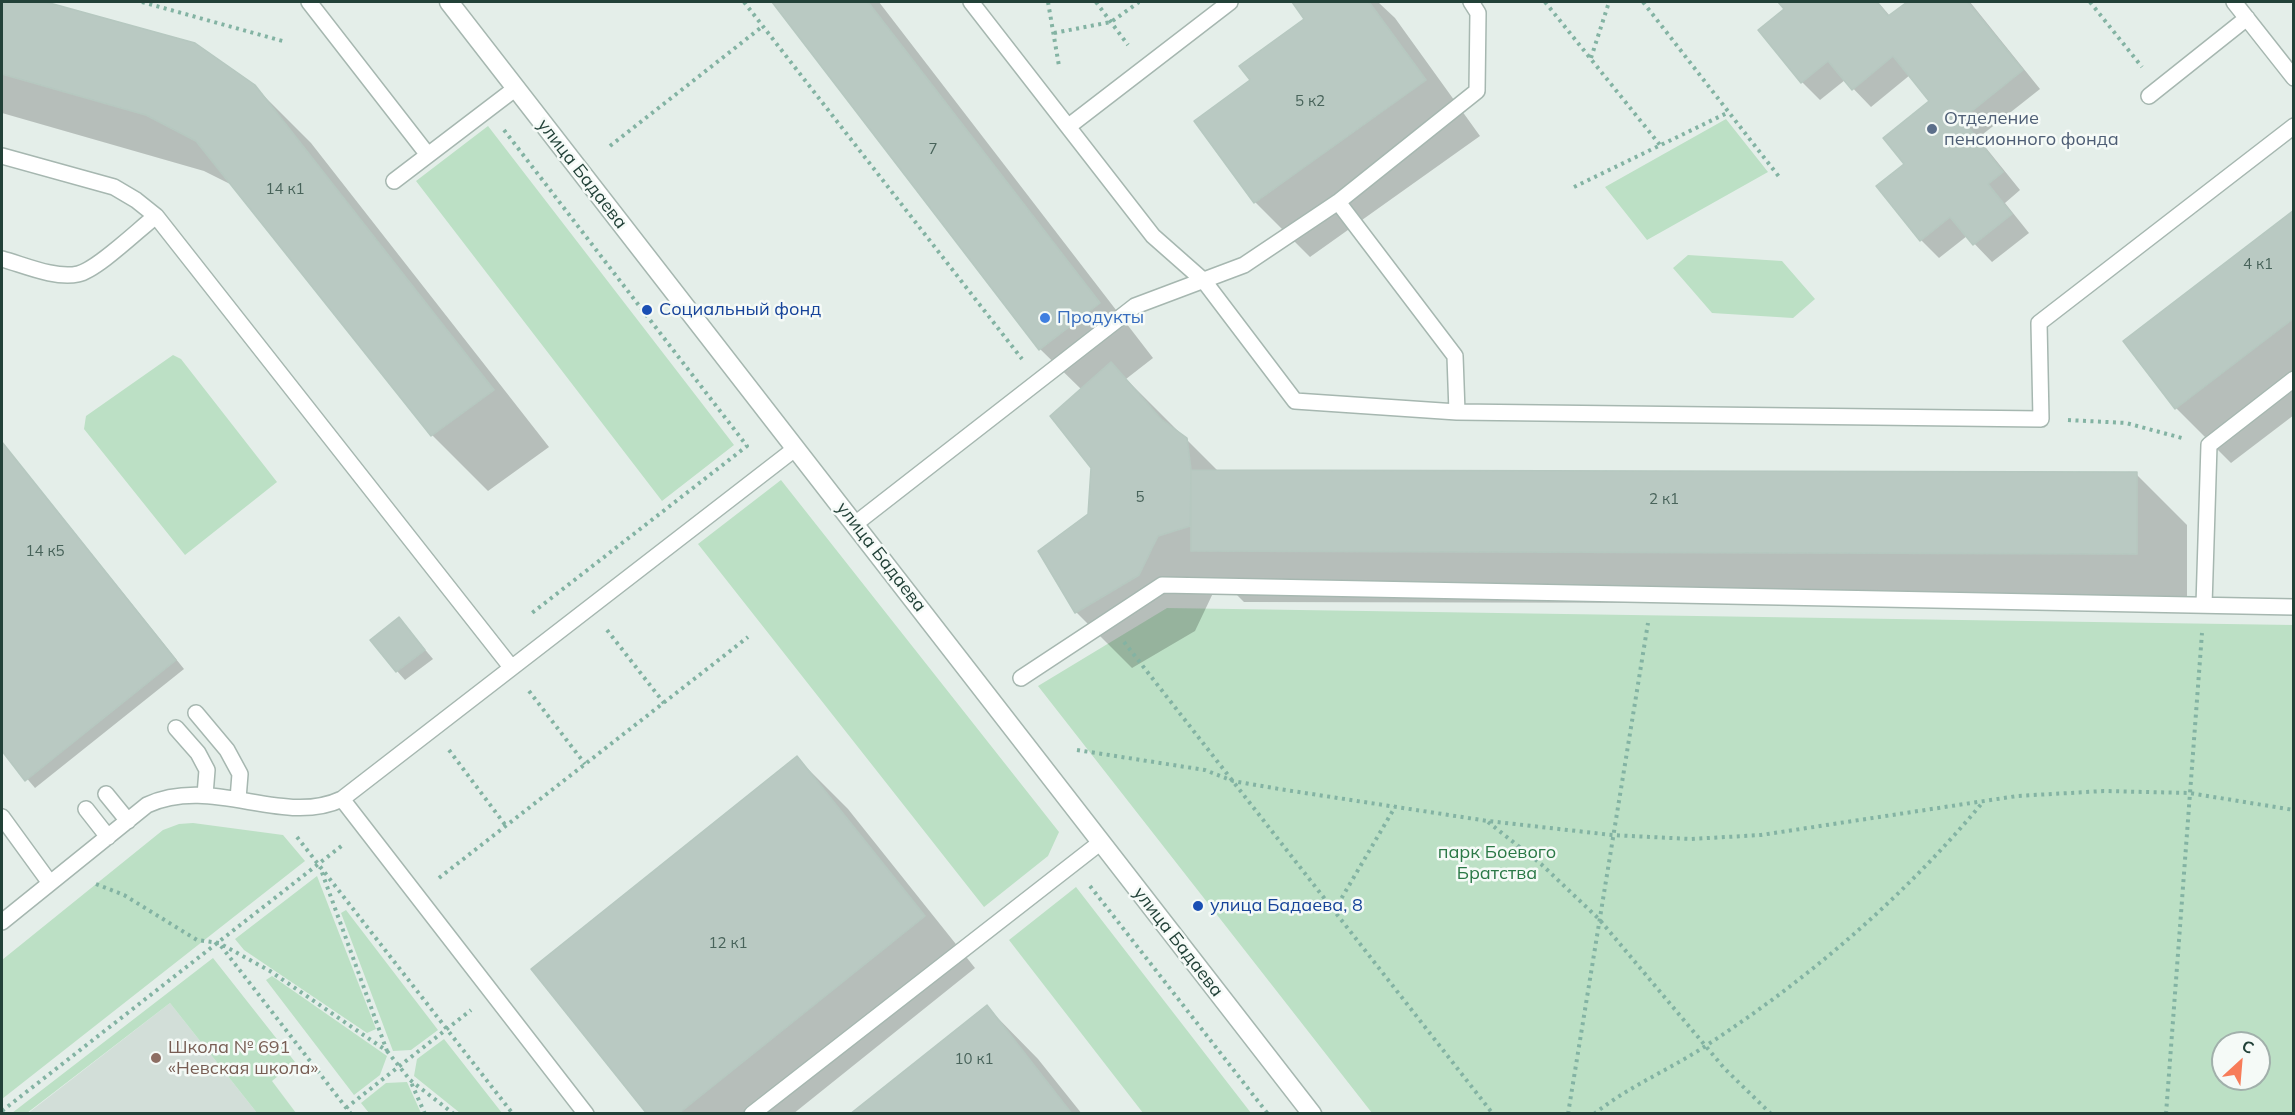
<!DOCTYPE html>
<html>
<head>
<meta charset="utf-8">
<style>
	body { margin:0 }
	#map { position:relative; width:2295px; height:1115px; overflow:hidden; background:#e4eee9; font-family:Mulish,sans-serif }
	canvas { display:block }
	.frame { position:absolute; inset:0; border:3px solid #224138; pointer-events:none }
	.north { position:absolute; left:2211px; top:1031px; width:60px; height:60px; box-sizing:border-box; background:#f5faf7; border:2px solid #a1b0ab; border-radius:50%; rotate:26deg; font-size:16px; font-weight:700; line-height:24px; text-align:center; color:#224138 }
	.north::after { content:''; display:block; margin:auto; width:21px; height:27px; background:#f77c59; clip-path:polygon(50% 0,100% 100%,50% 72%,0 100%) }
</style>
</head>
<body>
<div id="map">
<canvas width="2295" height="1115"></canvas>
<div class="frame"></div>
<div class="north">С</div>
</div>
<script>
const ctx = document.querySelector('canvas').getContext('2d');
ctx.lineJoin = 'round';
function fillPath(path, color) {
  ctx.fillStyle = color;
  ctx.fill(path, 'evenodd');
}
function stroke(path, color, width, dash) {
  ctx.strokeStyle = color;
  ctx.lineWidth = width;
  ctx.lineCap = dash ? 'butt' : 'round';
  ctx.setLineDash(dash || []);
  ctx.stroke(path);
}
function label(font, color, halo, rows, align = 'center') {
  ctx.font = font + ' Mulish,sans-serif';
  ctx.lineWidth = 5;
  ctx.setLineDash([]);
  ctx.textBaseline = 'middle';
  ctx.strokeStyle = halo;
  ctx.fillStyle = color;
  for (const [text, x, y, turn = 0] of rows) {
    ctx.save();
    ctx.translate(x, y);
    ctx.rotate((+turn || 0) * Math.PI / 180);
    ctx.textAlign = isNaN(turn) ? turn : align;
    if (halo) ctx.strokeText(text, 0, 0);
    ctx.fillText(text, 0, 0);
    ctx.restore();
  }
}
const built = new Path2D(`
	M170,1003L257,1113L27,1114Z`);
const green = new Path2D(`
	M1726,119L1768,172L1647,240L1605,187Z
	M488,126L734,445L662,501L416,181Z
	M1688,255L1782,261L1815,299L1793,318L1712,313L1673,268Z
	M173,355L181,359L277,482L185,555L84,429L86,416Z
	M781,480L1059,832L1048,856L984,907L698,544Z
	M1167,608L2293,625V1113H1372L1038,686ZM2223,1043H2259V1079H2223Z
	M193,823L283,835L305,861L2,1099V960L163,830L179,824Z
	M317,876L376,1029L367,1033L244,950L235,939Z
	M1076,887L1251,1113H1143L1009,940Z
	M346,910L438,1030L411,1050L393,1051L341,913Z
	M213,958L295,1062L272,1081L296,1113H257L170,1003L27,1113H12Z
	M272,976L387,1056L380,1075L354,1095L266,980Z
	M444,1039L502,1113H460L414,1076L417,1059Z
	M407,1082L421,1113H369L361,1103L386,1083Z`);
const shadow = new Path2D(`
	M2,2H41L194,44L254,86L311,143L549,447L488,491L432,435L234,186L204,171L2,113Z
	M774,2H879L1153,358L1126,379L1218,471L2136,474L2187,525V604L1244,602L1229,587L1214,591L1195,631L1132,668L1076,612L1090,515L1093,468L1082,390L1040,349Z
	M1293,2H1378L1395,18L1480,136L1310,257L1255,202L1196,121L1252,81L1306,19Z
	M1780,2H1878L1890,16L1909,2H1970L2040,89L1978,138L2020,190L2005,203L2029,233L1992,262L1967,236L1939,258L1921,240L1906,164L1931,101L1910,75L1871,107L1845,80L1820,100L1802,82L1786,9Z
	M2294,212V415L2231,463L2176,408Z
	M2,442L184,669L35,788L2,749Z
	M399,619L433,659L405,680L397,671Z
	M797,758L848,809L975,968L793,1114H649Z
	M987,1007L1038,1059L1082,1114H853Z`);
const building = new Path2D(`
	M2,2H46L195,43L255,85L494,390L431,436L196,141L146,115L2,74Z
	M772,2H868L1100,303L1039,350Z
	M1292,2H1369L1426,80L1254,203L1194,121L1250,80L1239,66L1304,19Z
	M1778,2H1877L1888,16L1907,2H1968L2023,70L1962,119L2003,172L1988,184L2012,214L1973,245L1950,217L1920,241L1876,186L1904,164L1883,138L1929,101L1893,56L1852,90L1828,61L1801,83L1758,30L1784,9Z
	M2294,210V318L2175,409L2123,341Z
	M1111,362L1161,419L1187,438L1191,470L1190,526L1158,536L1139,575L1075,613L1038,551L1088,514L1091,468L1050,416Z
	M2,442L176,660L25,781L2,751Z
	M1191,470L2137,472V554L1191,551Z
	M399,617L425,650L396,672L370,640Z
	M797,756L925,916L678,1114H647L531,969Z
	M987,1005L1072,1114H850Z`);
const path = new Path2D(`
	M142,2L286,42
	M744,2L1022,359
	M1048,2L1059,66
	M1096,2L1128,45
	M1545,2L1660,145
	M1643,2L1780,178
	M2090,2L2142,67
	M1054,33L1111,22L1139,2
	M1591,58L1609,2
	M504,130L747,446L532,613
	M610,146L763,26
	M1574,187L1729,112
	M2068,420L2126,423L2182,438
	M607,630L664,703
	M1124,642L1493,1114
	M529,691L585,764
	M449,750L506,826
	M1077,750L1205,770L1233,781L1279,789L1488,821L1612,835L1691,839L1761,835L2017,796L2104,791L2189,793L2294,810
	M1488,822L1541,864L1599,919L1724,1068L1771,1114
	M297,837L513,1114
	M439,878L748,637
	M96,884L124,895L197,940L219,943L270,971L387,1051L320,867
	M1090,886L1268,1114
	M1334,911L1395,807
	M221,946L351,1114
	M387,1051L410,1080
	M346,1108L471,1010
	M2,1111L344,844
	M425,1114L410,1080L454,1114
	M1568,1114L1648,623
	M1594,1114C1629,1086 1671,1069 1707,1045C1811,977 1904,897 1983,802
	M2166,1114L2202,633`);
const service = new Path2D(`
	M309,2L428,155
	M971,2L1153,236L1204,281L1295,401L1457,412L2041,419L2039,323L2294,126
	M2234,2L2294,78
	M2149,96L2247,18
	M1069,126L1230,2
	M2,156L114,187L136,200L156,216L511,667
	M394,181L516,88
	M1338,202L1455,356L1457,412
	M2,259C24,265 55,279 78,274C97,270 139,229 156,216
	M855,524L1135,306L1244,265L1338,202L1477,91L1478,13L1471,2
	M2204,605L2209,445L2294,379
	M1021,678L1162,585L2294,607
	M196,713L227,750L240,774L238,799
	M176,728L198,753L207,770L205,795
	M106,794L128,821
	M342,799L586,1114
	M86,809L108,837
	M2,817L50,883
	M2,922L147,805C213,775 283,827 342,799L796,448
	M752,1114L1101,842`);
const tertiary = new Path2D(`
	M449,2L1312,1114`);
const markers = [
	[1932,129,6,"#5c6f8a"],
	[647,310,6,"#1a4fb4"],
	[1045,318,6,"#3f7fe0"],
	[1198,906,6,"#1a4fb4"],
	[156,1058,6,"#8d6e63"]
];
const numberNames = [
	["5 к2",1310,101],
	["7",933,149],
	["14 к1",285,189],
	["4 к1",2258,264],
	["5",1140,497],
	["2 к1",1664,499],
	["14 к5",45,551],
	["12 к1",728,943],
	["10 к1",974,1059]
];
const serviceNames = [
	["Отделение",1944,119],
	["пенсионного фонда",1944,140]
];
const streetNames = [
	["улица Бадаева",582,174,52],
	["улица Бадаева",881,557,52],
	["улица Бадаева",1178,942,52]
];
const transitNames = [
	["Социальный фонд",659,310],
	["улица Бадаева, 8",1210,906]
];
const shopNames = [
	["Продукты",1057,318]
];
const parkNames = [
	["парк Боевого",1497,853],
	["Братства",1497,874]
];
const educationNames = [
	["Школа № 691",168,1048],
	["«Невская школа»",168,1069]
];
fillPath(built, '#d2ded8');
fillPath(green, '#bce0c5');
fillPath(shadow, '#0003');
fillPath(building, '#b9c9c2');
stroke(building, '#b6c8c0', 1.5);
stroke(service, '#a6b7b0', 18);
stroke(tertiary, '#a6b7b0', 21);
stroke(path, '#83b3a3', 4, [3, 4.5]);
stroke(service, '#fff', 15);
stroke(tertiary, '#fff', 18);
for (const [x, y, r, color] of markers) {
  const dot = new Path2D();
  dot.arc(x, y, r, 0, 2 * Math.PI);
  ctx.fillStyle = color;
  ctx.fill(dot);
  stroke(dot, '#f5faf7', 2);
}
label('15px', '#48635a', null, numberNames);
label('18px', '#4e5e75', '#f5faf7', serviceNames, 'left');
label('18px', '#224138', '#f5faf7', streetNames);
label('18px', '#164399', '#f5faf7', transitNames, 'left');
label('18px', '#366cbe', '#f5faf7', shopNames, 'left');
label('18px', '#2b7947', '#f5faf7', parkNames);
label('18px', '#785e54', '#f5faf7', educationNames, 'left');
</script>
</body>
</html>
